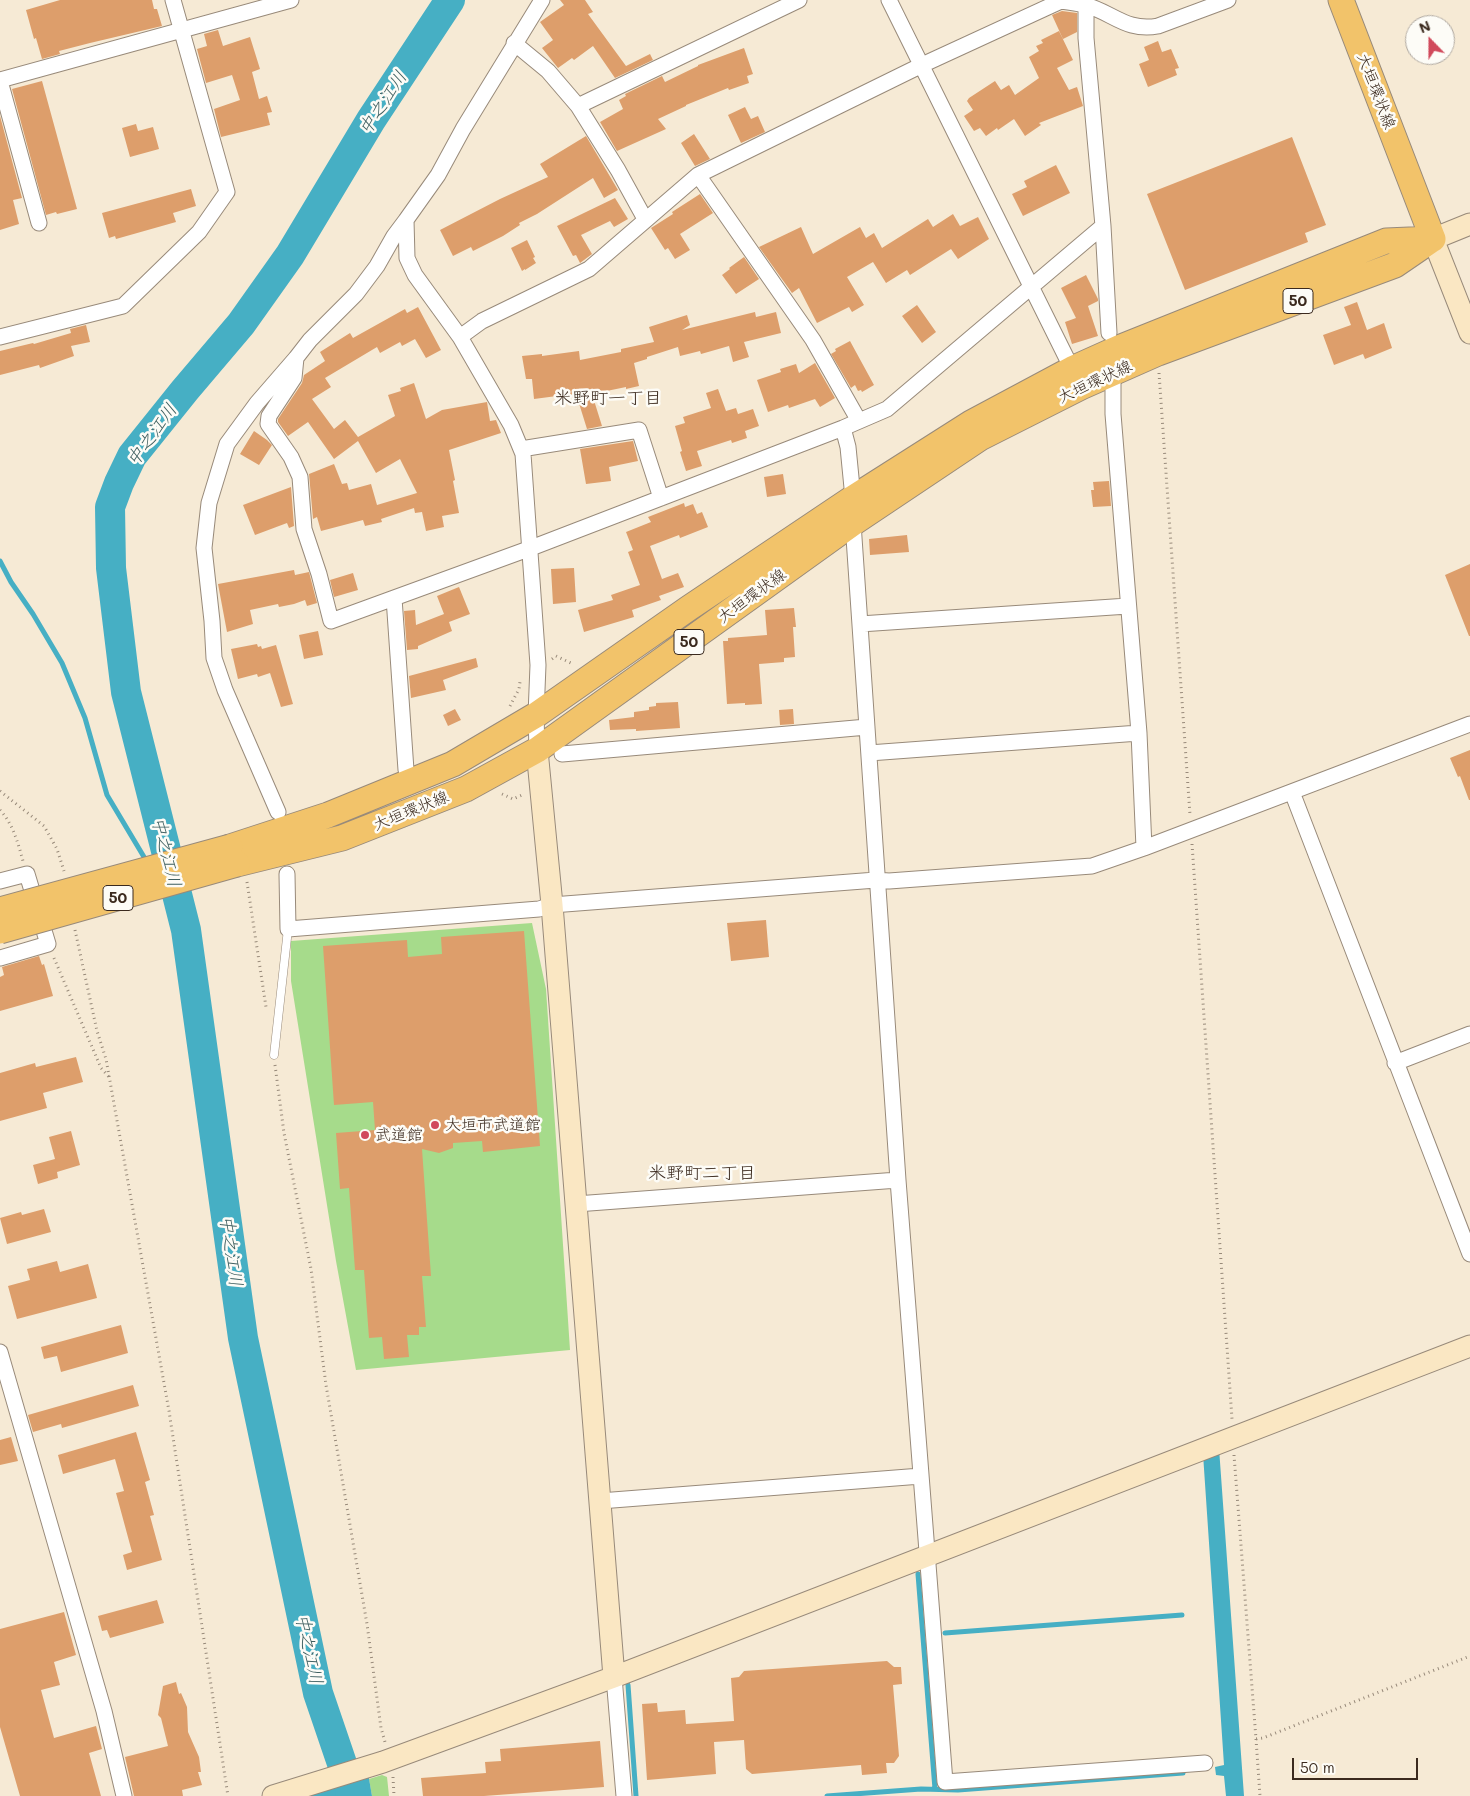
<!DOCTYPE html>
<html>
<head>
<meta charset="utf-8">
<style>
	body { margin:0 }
	#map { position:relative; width:1470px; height:1796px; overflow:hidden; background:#f6ead5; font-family:Mali,sans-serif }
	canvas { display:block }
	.north { position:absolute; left:1405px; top:15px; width:50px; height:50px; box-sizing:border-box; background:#fdfcf7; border:1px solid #afa8a0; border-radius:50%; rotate:338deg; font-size:14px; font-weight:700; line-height:20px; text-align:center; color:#3b2a1e }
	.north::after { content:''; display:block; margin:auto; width:18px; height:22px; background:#d1495b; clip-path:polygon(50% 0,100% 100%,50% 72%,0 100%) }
	.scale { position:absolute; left:1292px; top:1758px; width:126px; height:22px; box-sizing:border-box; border:2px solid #3b2a1e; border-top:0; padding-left:6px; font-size:15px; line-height:18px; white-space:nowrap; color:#3b2a1e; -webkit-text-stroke:4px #fdfcf7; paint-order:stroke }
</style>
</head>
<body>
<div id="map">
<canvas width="1470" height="1796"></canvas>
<div class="north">N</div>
<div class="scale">50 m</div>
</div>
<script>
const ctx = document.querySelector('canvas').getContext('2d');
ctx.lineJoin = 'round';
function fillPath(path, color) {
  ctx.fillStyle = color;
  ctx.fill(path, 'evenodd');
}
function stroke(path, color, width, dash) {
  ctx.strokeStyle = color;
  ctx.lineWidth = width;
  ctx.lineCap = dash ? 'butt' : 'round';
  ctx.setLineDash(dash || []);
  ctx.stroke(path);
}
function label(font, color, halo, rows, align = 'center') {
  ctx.font = font + ' Mali,"Klee One",sans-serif';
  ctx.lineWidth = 5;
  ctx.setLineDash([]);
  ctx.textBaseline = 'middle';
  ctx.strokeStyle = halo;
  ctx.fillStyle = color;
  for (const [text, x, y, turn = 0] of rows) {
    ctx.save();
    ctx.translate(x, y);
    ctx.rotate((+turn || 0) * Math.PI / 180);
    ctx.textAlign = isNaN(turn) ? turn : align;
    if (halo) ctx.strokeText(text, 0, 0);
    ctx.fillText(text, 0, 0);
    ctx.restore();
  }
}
const green = new Path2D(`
	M532,923L546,989L570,1350L356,1370L336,1261L291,981V941Z
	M382,1775L387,1777L389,1796H372L369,1779Z`);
const water = new Path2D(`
	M1219,1448L1244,1796H1226L1224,1776L1216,1775L1215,1767L1224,1765L1203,1454Z
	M368,1773L372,1796H302Z`);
const stream = new Path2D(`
	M0,561L11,582L33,614L62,663L85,718L107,795L147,862
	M163,891L186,930
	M918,1574L935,1789
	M945,1633L1182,1615
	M628,1685L636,1796
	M827,1796L921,1789L958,1790L1183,1773`);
const river = new Path2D(`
	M351,1796L350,1787L318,1693L243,1338L186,930L126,692L111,568L110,507L119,483L132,456L185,390L241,324L290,255L371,120L450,0`);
const building = new Path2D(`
	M60,0H152L154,9H157L162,26L90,43L59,51L60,54L42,59L36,38L34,39L26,10Z
	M560,0H585L593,12L588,14L626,66L650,54L653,60L615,78L593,46L574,60L572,58L558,68L542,48L553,40L540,22L564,5Z
	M1062,11L1077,13V32L1063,39L1052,15Z
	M218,30L223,46L250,37L260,69L252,72L259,99L267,96L272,112L267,113L270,125L221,137L214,109L240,100L232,75L206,83L197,49L207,46L204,34Z
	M1059,31L1073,60L1057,68L1069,90L1077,87L1083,106L1039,123L1041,125L1025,136L1014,119L998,130L997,128L986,136L980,128L974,131L964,116L973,110L967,101L969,98L995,81L1001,90L1009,85L1015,95L1039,78L1029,57L1039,51L1036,46L1043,43L1041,40Z
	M1158,41L1162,52L1171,49L1179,68L1175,69L1177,75L1148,87L1139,64L1149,60L1144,47Z
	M744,48L753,74L747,76L749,83L729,90L728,88L686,105V106L658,119L666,129L617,151L600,122L623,109L619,100L626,96L625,94L662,76L665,82L698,66V65Z
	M42,81L77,209L57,214L56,212L46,215L12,89Z
	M745,107L751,119L758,116L765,132L741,143L728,115Z
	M0,116L22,198L13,200L19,224L0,230Z
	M136,124L138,131L153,127L159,149L130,157L122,128Z
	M694,134L710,159L695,166L681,143Z
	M586,136L618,190L604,198L593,178L537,214L519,223L520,225L503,236L473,251L471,247L453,256L440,230L500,199L548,177L540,164Z
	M1292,137L1326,225L1305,233L1308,242L1185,290L1147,194Z
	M1056,165L1070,193L1023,216L1012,194L1027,187L1024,181Z
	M191,189L196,206L173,213L176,222L116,239L115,236L109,238L102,213Z
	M700,194L713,213L680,234L690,250L675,259L668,248L665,250L651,228L673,214L672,212Z
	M615,198L628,219L614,227L610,221L581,235L592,254L580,263L576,255L573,256L557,226Z
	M953,214L960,226L978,217L989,239L958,259L951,249L910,275L907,270L886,283L873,262L847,277L864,305L852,312L849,307L817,323L799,288L792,293L759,247L801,227L813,254L860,227L866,238L874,233L882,248L928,219L933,227Z
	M527,240L535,257L533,258L536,263L525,270V269L522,271L511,248Z
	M744,257L759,279L736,294L722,275L730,269L729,268Z
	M1086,275L1098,299V301L1088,306L1098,336L1072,344L1065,322L1076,318L1061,288Z
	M1357,302L1367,330L1384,323L1392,348L1365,359L1363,354L1334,365L1323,335L1351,325L1344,307Z
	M917,305L936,332L922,343L902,316Z
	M418,307L441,350L426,358L415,339L402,346L400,342L380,353L377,347L325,378L331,387L312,399L334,429L345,420L358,437L395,416L388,395L401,391L400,388L414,383L426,419L442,410L487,402L490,421L496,420L501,433L449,450L455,480L453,481L459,513L442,516L444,527L426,531L422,512L415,513L414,508L381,519L382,522L365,526L363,520L321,531L317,517L313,519L309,474L334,464L342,484L347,483L349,490L371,484L377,505L417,493L400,459L376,473L358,441L334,459L308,422L288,436L278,422V419L302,383L304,375L325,361L320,352L350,333L353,338L405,309L407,313Z
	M755,312L756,317L776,312L781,333L744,342L749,357L733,362L729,346L701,354L700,351L680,356L678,347L647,357V359L634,363L639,386L626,389V387L592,394L602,426L587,429L577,397L557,400V396L534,399L532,379H526L522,356L542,354V356L579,351L580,360L621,352V349L654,342L649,327L687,315L690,325L682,330Z
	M86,325L90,342L71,346L74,356L40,368L39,365L0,375V351L33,343L34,344L71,333L70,329Z
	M850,341L874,385L862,392L861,390L858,391L855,385L851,388L831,354L836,351L835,349Z
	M815,363L835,398L820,407L815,399L789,408L788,405L768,412L757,380L781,372L780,369L796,364L799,373Z
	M718,389L726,411L736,408L738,414L753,409L759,426L745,431L747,438L732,443L731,440L697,451L702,466L686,471L680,452L682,451L675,426L685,423L683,417L711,408L706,393Z
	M254,431L267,440L272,445L259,465L240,454Z
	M633,441L638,461L609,467L611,481L586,484L580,449Z
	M783,474L786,494L767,497L764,477Z
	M1109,481L1111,506L1093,507L1091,490H1094L1093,482Z
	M291,487L294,526L289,528L287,523L255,535L243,505Z
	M684,503L685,507L693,504L697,514L702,512L708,527L680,538L679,535L650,546L662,579L678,573L684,587L659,596L661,600L632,610L634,617L584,632L578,610L613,600L611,595L640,585L628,552L633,550L626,532L651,522L648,517Z
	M907,535L909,552L870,555L869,539Z
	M1470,564V636H1469L1445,575Z
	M574,568L576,602L553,604L551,569Z
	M294,570L295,575L309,572L317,603L307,606L305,600L294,604L279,607L278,604L250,610L253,624L227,632L218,584Z
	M353,573L358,590L334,597L330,580Z
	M459,587L470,614L449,622L452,631L418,646V649L407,650L404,611L415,610L416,625L444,614L437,596Z
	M794,608L796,627H793L795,657L784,658V662L759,664L762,704L745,705V703L727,704L723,641H728V638L767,635L765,610Z
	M318,631L323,655L304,659L299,635Z
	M257,644L258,647L261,646L262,649L276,645L293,704L281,707L270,673L258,677L257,674L238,679L231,649Z
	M476,658L478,667L443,680L446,690L411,698L409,676Z
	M678,702L680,728L636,731V729L610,730L609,720L634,717V712L649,710V707L656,706V703Z
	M455,709L461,720L448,726L443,715Z
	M793,709L794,724L780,725L779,710Z
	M1470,750V800H1469L1460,776L1458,777L1450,758Z
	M766,920L769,957L731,961L727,923Z
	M524,931L540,1146L483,1152L482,1141L453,1143V1148L439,1153L422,1149L431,1276H422L426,1327H419V1335H407L409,1357L384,1359L382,1337L369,1338L364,1270H355L349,1188L340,1189L336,1133L375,1130L373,1102L334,1105L323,946L407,940L408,957L442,954L441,937Z
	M39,956L42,965L44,964L53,996L0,1011V977L4,975L2,967Z
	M76,1057L83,1082L43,1093L47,1108L0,1121V1073L35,1063L36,1067Z
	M71,1131L80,1165L57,1172L58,1178L38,1184L33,1165L55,1159L49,1137Z
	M44,1209L51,1232L7,1244L0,1218L21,1212L22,1215Z
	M57,1261L60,1272L88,1264L97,1298L17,1319L8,1286L30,1280L27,1269Z
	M121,1325L128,1353L61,1372L57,1356L44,1359L41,1347Z
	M133,1385L139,1406L62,1428L61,1424L33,1432L28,1415Z
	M136,1432L150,1480L145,1482L154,1515L150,1516L162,1560L127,1570L123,1555L132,1552L116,1493L124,1491L115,1459L63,1474L58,1455Z
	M11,1437L18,1461L0,1465V1440Z
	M157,1600L164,1623L110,1638L107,1630L102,1631L98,1616Z
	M64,1612L76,1655L54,1662L60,1685L41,1690L54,1738L96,1726L102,1749L89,1753L101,1796H20L0,1727V1629Z
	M887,1661L894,1667H901L902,1684L893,1685L899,1756L894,1763H886L887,1773L862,1775L861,1765L752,1774L746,1769L744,1740L714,1742L716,1774L647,1780L642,1704L657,1703L658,1712L685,1710L686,1724L734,1721L731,1678L739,1677L744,1671Z
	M176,1682L179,1694L181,1693L187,1707L188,1732L199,1757L201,1772H198L202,1785L182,1790L183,1796H134L125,1757L168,1746L161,1718L158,1715L163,1686Z
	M600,1741L604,1787L484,1796H423L421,1778L486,1773L485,1762L501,1761L500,1749Z`);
const path = new Path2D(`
	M1159,373L1190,815
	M552,659L556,656L573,664
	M510,706L519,689L520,682
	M0,791L44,826L57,849L64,871
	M502,794L513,799L522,795
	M0,810C13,824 18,843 23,861
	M1192,844L1232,1419
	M247,882L266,1007
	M75,930L97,1031L106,1059L169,1411L228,1796
	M54,958L101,1068L109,1077
	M275,1065L284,1133L311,1269L326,1385L367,1624L381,1728L385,1742
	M1234,1455L1256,1739L1263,1738L1470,1656
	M1256,1739L1260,1796
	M393,1777L394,1796`);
const lane = new Path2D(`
	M274,1055L288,929`);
const street = new Path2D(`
	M889,0L1072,369
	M1086,0V38L1103,226L1109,333
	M514,43L548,71L578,106L618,170L645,219
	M0,80L291,0
	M0,81L39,223
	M578,106L799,0
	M698,175L813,340L859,421
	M406,220L394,236L377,266L356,294L310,340L296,358L294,378L269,416L268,424L291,457L300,477L304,529L319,574L331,621L531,548L843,428L887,409L1103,226
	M0,337L123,306L199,232L227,192L173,0
	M460,337L482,321L589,269L698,175L922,65L1061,1C1069,2 1077,3 1085,5C1112,12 1126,32 1158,26L1228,0
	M843,428L848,447L853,498
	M521,449L639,430L661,498
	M853,523L898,1180L945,1782L1205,1763
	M394,598L406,770
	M860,624L1128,606
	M1139,733L1144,848
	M537,750L536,715L538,665L523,454L511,425L460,337L415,275L407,258L406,220L438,175L463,129L542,0
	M869,753L1139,733L1113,414V373
	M562,754L867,727
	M1292,792L1470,1254
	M278,812L225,690L214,658L212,621L204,548L209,503L227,444L257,403L296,358
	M287,874L288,929L539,909L552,905L876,880L889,881L1092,866L1144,848L1470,724
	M0,881L27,874L48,944L0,958
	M1395,1063L1470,1034
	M576,1204L898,1180
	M0,1352L104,1711L124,1796
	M600,1501L921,1476
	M614,1677L624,1796`);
const secondary = new Path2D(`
	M1470,224L1433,239L1470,333
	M537,750L552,905L614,1677
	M273,1796L383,1762L614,1677L1470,1346`);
const primary = new Path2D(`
	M1341,0L1433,239
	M230,847L328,815L453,764L536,715L689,608L853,498L971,423L1072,369L1121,347L1386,241L1433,239
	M237,864L342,838L466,789L537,750L853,523L980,438L1081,387L1158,353L1395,265L1433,239`);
const primaryBridge = new Path2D(`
	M0,910L230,847
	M0,931L237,864`);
const markers = [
	[435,1125,5,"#d1495b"],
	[365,1135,5,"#d1495b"]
];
const shields = [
	[1298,301,30],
	[689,642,30],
	[118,898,30]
];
const shieldNames = [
	["50",1298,301],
	["50",689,642],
	["50",118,898]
];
const streetNames = [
	["大垣環状線",1376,91,69],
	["大垣環状線",1095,382,-25],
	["大垣環状線",752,596,-36],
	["大垣環状線",411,811,-22]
];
const poiNames = [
	["大垣市武道館",445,1125],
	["武道館",375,1135]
];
const waterNames = [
	["中之江川",383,103,-57],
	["中之江川",152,435,-54],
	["中之江川",166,852,76],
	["中之江川",231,1251,82],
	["中之江川",309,1649,78]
];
const neighbourhoodNames = [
	["米野町一丁目",608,398],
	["米野町二丁目",702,1173]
];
fillPath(green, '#a6db8b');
fillPath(water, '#46afc4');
stroke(stream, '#46afc4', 5);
stroke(river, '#46afc4', 30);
fillPath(building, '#dd9e6b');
stroke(lane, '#988a7a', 9);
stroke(street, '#988a7a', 17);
stroke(secondary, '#988a7a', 23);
stroke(primary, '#988a7a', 27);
stroke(path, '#988a7a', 3, [1, 4]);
stroke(lane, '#fff', 8);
stroke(street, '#fff', 15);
stroke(secondary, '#fae7c3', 21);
stroke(primary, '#f2c36a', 25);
stroke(primaryBridge, '#988a7a', 27, []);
stroke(primaryBridge, '#f2c36a', 25);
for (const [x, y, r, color] of markers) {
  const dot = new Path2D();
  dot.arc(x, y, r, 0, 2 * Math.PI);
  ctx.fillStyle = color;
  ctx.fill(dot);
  stroke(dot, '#fdfcf7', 2);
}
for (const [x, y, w] of shields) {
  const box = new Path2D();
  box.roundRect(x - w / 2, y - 12.5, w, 25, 4);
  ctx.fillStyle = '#fdfcf7';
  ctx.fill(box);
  stroke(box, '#3b2a1e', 1);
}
label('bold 15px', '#3b2a1e', null, shieldNames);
label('16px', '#3b2a1e', '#fdfcf7', streetNames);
label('16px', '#3b2a1e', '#fdfcf7', poiNames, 'left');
label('italic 18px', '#3f5f60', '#fdfcf7', waterNames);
label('18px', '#3b2a1e', '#fdfcf7', neighbourhoodNames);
</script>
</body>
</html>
